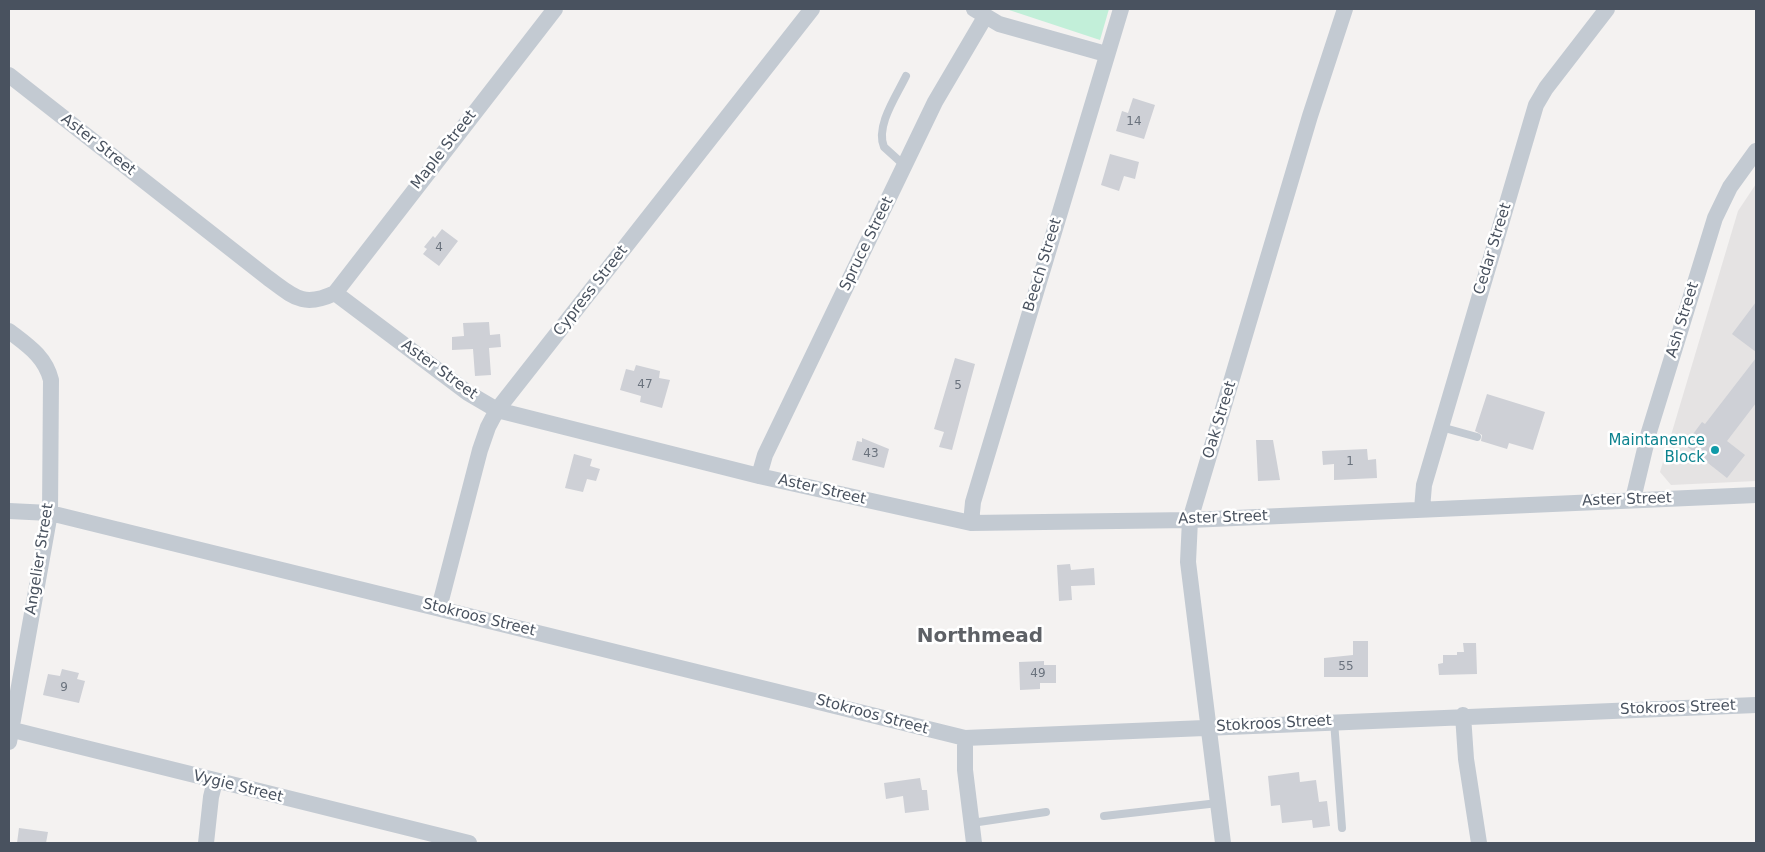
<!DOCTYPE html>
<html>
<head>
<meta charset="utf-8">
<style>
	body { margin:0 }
	#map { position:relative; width:1765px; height:852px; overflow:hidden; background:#f4f2f1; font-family:"DejaVu Sans",sans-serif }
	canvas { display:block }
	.frame { position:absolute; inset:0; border:10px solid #49525f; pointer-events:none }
</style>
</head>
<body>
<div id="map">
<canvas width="1765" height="852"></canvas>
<div class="frame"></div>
</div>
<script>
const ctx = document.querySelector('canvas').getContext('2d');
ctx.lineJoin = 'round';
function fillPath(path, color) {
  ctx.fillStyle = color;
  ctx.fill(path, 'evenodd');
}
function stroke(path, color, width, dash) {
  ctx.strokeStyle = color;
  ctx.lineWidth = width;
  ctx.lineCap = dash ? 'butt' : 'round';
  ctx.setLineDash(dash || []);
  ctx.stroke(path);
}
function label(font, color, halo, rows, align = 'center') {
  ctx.font = font + ' "DejaVu Sans",sans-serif';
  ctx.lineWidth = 5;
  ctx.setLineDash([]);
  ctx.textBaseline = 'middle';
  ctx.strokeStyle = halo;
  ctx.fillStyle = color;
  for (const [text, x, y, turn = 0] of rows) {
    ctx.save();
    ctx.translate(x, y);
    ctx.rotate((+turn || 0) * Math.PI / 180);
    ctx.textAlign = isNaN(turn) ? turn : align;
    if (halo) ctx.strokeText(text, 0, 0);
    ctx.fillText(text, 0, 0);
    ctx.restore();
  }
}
const education = new Path2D(`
	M1756,184V481L1671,485L1660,472L1738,211Z`);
const green = new Path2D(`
	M1006,9H1109L1100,40Z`);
const building = new Path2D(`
	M1133,98L1155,105L1144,139L1116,131L1122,111L1128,113Z
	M1110,154L1139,162L1135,179L1124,176L1119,191L1101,185Z
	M442,229L458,241L439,266L423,254L427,249L424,247L433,236L435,238Z
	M1756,302V352L1732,334Z
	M489,322L490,335L500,334L501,347L489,348L491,375L475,376L473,349L452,350V337L464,336L463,323Z
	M955,358L975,364L952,450L939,447L944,432L934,429Z
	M1756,358V403L1727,441L1745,455L1727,478L1685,445L1702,422L1705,424Z
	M636,365L660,371L659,378L670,380L662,408L640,402L641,396L620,390L626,369L634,371Z
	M1487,394L1545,412L1533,450L1509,443L1507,449L1481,441L1482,435L1475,431Z
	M862,438L889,449L884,468L852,460L857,441L862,442Z
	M1256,440H1273L1280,480L1258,481Z
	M1367,449L1368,460L1376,459L1377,478L1334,480V464L1323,465L1322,451Z
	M574,454L592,459L590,466L600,469L596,481L587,479L583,492L565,488Z
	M1070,564L1071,570L1094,568L1095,585L1071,586L1072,600L1059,601L1057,565Z
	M1353,641H1368V677H1324V658L1353,655Z
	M1463,643H1476L1477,674L1439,675L1438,664L1443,663V655H1457V652H1464Z
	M1044,661V665H1056V683H1040V689L1020,690L1019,662Z
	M62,669L79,673L77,679L85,681L79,703L43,695L48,674L60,676Z
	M1299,772L1300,782L1316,780L1319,802L1327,801L1330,826L1313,828L1312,820L1282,823L1280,805L1271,806L1268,776Z
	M920,778L922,790H927L929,810L905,813L903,796L886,799L884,783Z
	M19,828L48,832L46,843H17Z`);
const service = new Path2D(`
	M905,166L884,147C875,126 897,95 906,76
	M1441,427L1477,437
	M1334,721L1342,828
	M1104,816L1218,803
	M972,823L1046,812`);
const minor = new Path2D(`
	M974,9L999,24L1106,54
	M9,75L268,278C294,297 303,308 335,293L555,9
	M335,293L468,393L497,410L759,476L971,523L1190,520L1756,495
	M9,331C27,345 45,356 51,380L50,513L9,742
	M759,476L765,455L935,102L985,17
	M1633,499L1649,432L1715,218L1730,187L1756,151
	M1422,509L1424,485L1536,105L1546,88L1607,9
	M9,511L50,513L965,738L1756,705
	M971,523L973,502L1121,9
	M439,608L480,450L488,427L497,410L812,9
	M1463,715L1466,759L1479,843
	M9,729L469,843
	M965,738V770L974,843
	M206,843L211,797L215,781
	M1223,843L1188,562L1190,520L1310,116L1345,9`);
const markers = [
	[1715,450,5,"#0f9aa8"]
];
const numberNames = [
	["14",1134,122],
	["4",439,248],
	["47",645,385],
	["5",958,386],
	["43",871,454],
	["1",1350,462],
	["55",1346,667],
	["49",1038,674],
	["9",64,688]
];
const streetNames = [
	["Aster Street",98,145,38],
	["Maple Street",444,150,-52],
	["Spruce Street",867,244,-64],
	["Cedar Street",1493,249,-73],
	["Beech Street",1043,265,-73],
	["Cypress Street",591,291,-52],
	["Ash Street",1683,320,-73],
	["Aster Street",439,370,36],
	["Oak Street",1220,420,-73],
	["Aster Street",822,490,13],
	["Aster Street",1627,500,-2],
	["Aster Street",1223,518,-2],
	["Angelier Street",40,559,-81],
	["Stokroos Street",479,618,14],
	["Stokroos Street",1678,708,-2],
	["Stokroos Street",872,715,15],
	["Stokroos Street",1274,724,-3],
	["Vygie Street",238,787,14]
];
const cultureNames = [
	["Maintanence",1705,441],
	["Block",1705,458]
];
const districtNames = [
	["Northmead",980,637]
];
fillPath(education, '#e5e3e3');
fillPath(green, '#c2efd9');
fillPath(building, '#ced0d6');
stroke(service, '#c3cad2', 8);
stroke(minor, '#c3cad2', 16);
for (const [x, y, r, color] of markers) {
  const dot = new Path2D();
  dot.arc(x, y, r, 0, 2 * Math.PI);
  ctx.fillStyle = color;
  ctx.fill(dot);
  stroke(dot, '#fff', 2);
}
label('12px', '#6a727d', null, numberNames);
label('15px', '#49525f', '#fff', streetNames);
label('15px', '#0d838f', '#fff', cultureNames, 'right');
label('bold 20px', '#5e6166', '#fff', districtNames);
</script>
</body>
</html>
